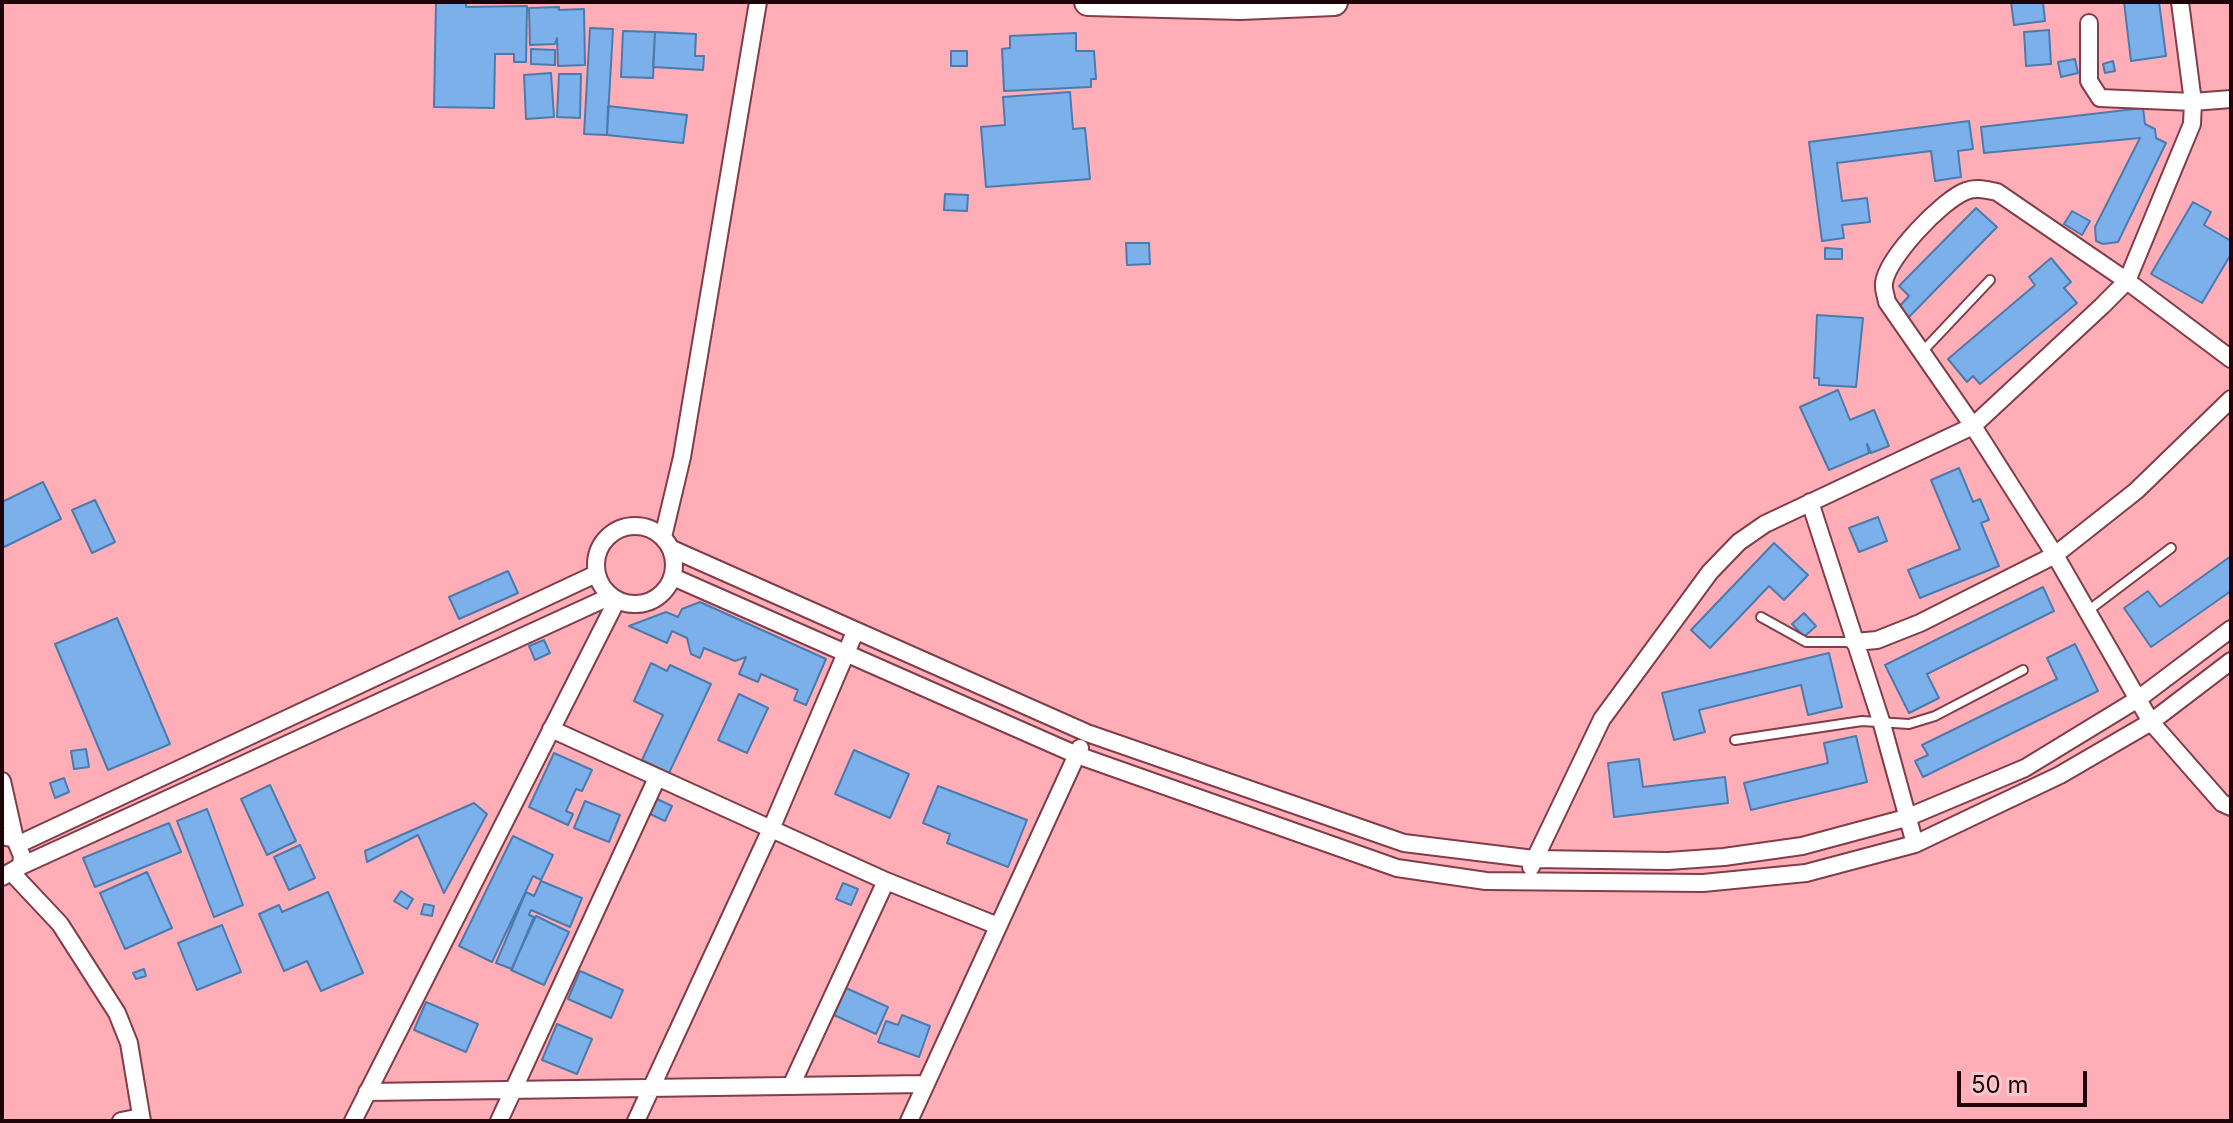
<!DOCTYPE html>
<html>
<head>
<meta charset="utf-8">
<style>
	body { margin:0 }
	#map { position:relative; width:2233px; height:1123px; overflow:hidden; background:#ffaeb8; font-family:Inter,sans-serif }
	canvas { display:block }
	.frame { position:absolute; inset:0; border:4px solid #1d0408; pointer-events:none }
	.scale { position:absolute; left:1957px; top:1071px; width:130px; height:36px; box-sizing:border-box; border:4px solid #1d0408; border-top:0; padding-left:10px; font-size:24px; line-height:28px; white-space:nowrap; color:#1d0408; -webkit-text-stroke:6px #f8c6cb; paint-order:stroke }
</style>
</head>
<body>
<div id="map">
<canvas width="2233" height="1123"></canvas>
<div class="frame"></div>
<div class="scale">50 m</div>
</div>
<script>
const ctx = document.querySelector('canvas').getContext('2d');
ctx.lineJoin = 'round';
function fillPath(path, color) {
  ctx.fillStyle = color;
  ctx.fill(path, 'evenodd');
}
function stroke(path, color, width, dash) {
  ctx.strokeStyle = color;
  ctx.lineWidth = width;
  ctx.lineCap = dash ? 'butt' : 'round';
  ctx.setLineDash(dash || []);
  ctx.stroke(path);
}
const building = new Path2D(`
	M2011,2H2043L2045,21L2014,25Z
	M2124,2H2159L2166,56L2131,61Z
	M436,3H466V7L527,6L526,62H514V54H495L494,108L434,107Z
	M559,7V10L584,9L585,65L558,66L557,38L555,44L530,45L529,8Z
	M590,28L613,29L607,135L584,134Z
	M2049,30L2051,64L2026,66L2024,32Z
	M623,31L655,32L653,78L621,77Z
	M655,32L696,34L695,56H704L703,70L653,67Z
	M1076,33V51H1094L1096,79H1091V87L1004,91L1002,49L1010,48V36Z
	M531,49L555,50V65L531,64Z
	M951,51H967V66H951Z
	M2075,59L2078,73L2061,77L2058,62Z
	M2113,61L2115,71L2105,73L2103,64Z
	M551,73L554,117L526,119L524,75Z
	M559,74H581L580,118L557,117Z
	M1070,92L1073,129L1085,128L1090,179L986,187L981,127L1005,125L1003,97Z
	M608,106L687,115L683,143L607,135Z
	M2143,108L2145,124L2155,129L2156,138L2166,143L2118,242L2103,244L2096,241L2095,227L2140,138L1984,153L1981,127Z
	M1969,121L1973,149L1958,151L1961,177L1935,181L1931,151L1837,163L1842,201L1867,198L1870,222L1842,225L1844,238L1822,241L1809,142Z
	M945,194L968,195L967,211L944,210Z
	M2193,202L2211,212L2204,225L2231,241V254L2202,303L2151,274Z
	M1976,208L1997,227L1907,319L1897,309L1909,296L1899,286Z
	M2072,211L2090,221L2082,235L2064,224Z
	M1126,243H1149L1150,264L1127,265Z
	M1825,248L1842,249V259H1825Z
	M2051,258L2071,282L2064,288L2077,303L1980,384L1973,376L1967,382L1948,359L2035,285L2029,277Z
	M1817,315L1863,318L1856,387L1819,385V378H1814Z
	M1838,390L1850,420L1874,410L1889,446L1871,453L1867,444L1869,453L1829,470L1800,407Z
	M1959,468L1973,502L1980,499L1989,520L1981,523L1999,566L1920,598L1908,570L1960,549L1931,480Z
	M43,482L61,519L2,548V502Z
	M95,500L115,542L92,553L72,510Z
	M1878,517L1887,541L1859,552L1849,528Z
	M1774,543L1808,575L1784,600L1769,586L1710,648L1691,630Z
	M2231,556V591L2151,647L2124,608L2148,591L2160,607Z
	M508,571L518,593L459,619L449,597Z
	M2043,587L2054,611L1927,674L1939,698L1909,713L1885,665Z
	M700,602L826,659L806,705L794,700L798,690L761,674L758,682L739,674L746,657L735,661L704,648L700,658L691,654L687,638L672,631L667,643L629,626L666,612L678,617L682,609Z
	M1804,613L1816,626L1804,637L1792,624Z
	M117,618L170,744L108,770L55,644Z
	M544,640L550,653L535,660L529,646Z
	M2075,644L2098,691L1923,777L1915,761L1928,755L1922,745L2057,679L2047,658Z
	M1829,653L1842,707L1808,715L1801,685L1699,710L1705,732L1674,740L1662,693Z
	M651,663L667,671L670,665L711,684L669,773L642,760L663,715L634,701Z
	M739,694L768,708L747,753L718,740Z
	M1856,736L1867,782L1751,810L1744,783L1828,763L1824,743Z
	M86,749L89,767L74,769L71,751Z
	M854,750L909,774L890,818L835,794Z
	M554,753L592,770L582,791L576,789L566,811L573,814L568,825L529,807Z
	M1639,759L1643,787L1725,777L1728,803L1614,817L1608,763Z
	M64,778L69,792L55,798L50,783Z
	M270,785L296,841L267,855L241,799Z
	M938,786L1027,820L1008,867L947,843L950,834L923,823Z
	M657,799L672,806L665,821L650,814Z
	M585,801L620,815L609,842L574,828Z
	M474,803L487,814L444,893L418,835L367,862L365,851Z
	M207,809L243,905L214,917L177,821Z
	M169,823L181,852L95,887L83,858Z
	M513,836L553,855L541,880L533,876L492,962L459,946Z
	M300,845L315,878L289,890L274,857Z
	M147,872L172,928L125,949L100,893Z
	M541,881L582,898L570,927L531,910L529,915L534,917L512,969L496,963L526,892L534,896Z
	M843,883L858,889L851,905L836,899Z
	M401,891L413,899L407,909L394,901Z
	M328,892L363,973L321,991L307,961L284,971L259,914L279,905L282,912Z
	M424,904L434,906L432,916L421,914Z
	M536,916L569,932L544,985L511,970Z
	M222,925L241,972L197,990L178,943Z
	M144,969L146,976L136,979L133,973Z
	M580,971L623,990L611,1018L568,999Z
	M846,988L888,1007L876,1034L834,1015Z
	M426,1002L478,1024L466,1052L414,1030Z
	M902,1015L930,1026L919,1057L878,1042L886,1021L898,1025Z
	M557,1024L592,1039L577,1074L542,1060Z`);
const lane = new Path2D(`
	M1922,352L1990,280
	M2089,610L2171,548
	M1761,617L1806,642H1854
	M1735,740L1862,721L1909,724L1935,716L2023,670`);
const street = new Path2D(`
	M2089,23V81L2100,98L2193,102L2231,99
	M2231,359L2127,281L1997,192C1986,190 1977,187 1966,191C1942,200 1887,258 1884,283C1883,289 1886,296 1887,302L1973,426L2055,555L2151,722L2222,803L2231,807
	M1810,502L1882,724L1915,844
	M596 565a39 39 0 1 1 78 0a39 39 0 1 1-78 0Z
	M663,537L682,457L758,2
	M672,549L1087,733L1404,843L1534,859L1668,861L1724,857L1802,846L1906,818L2025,768L2138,699L2231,629
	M673,577L1077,755L1397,868L1486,881L1703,883L1806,873L1915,844L2060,775L2151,722L2231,661
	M1854,642L1877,640L1920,623L2055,555L2136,491L2231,399
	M551,729L886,881L998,926
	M2,781L15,839
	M2,836L15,839L22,856L21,866L2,877
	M19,844L596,574
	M21,866L611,596
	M1531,867L1602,719L1710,572L1739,542L1765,524L1973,426L2102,306L2127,281L2192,124L2193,102L2180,2
	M13,874L60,924L117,1013L129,1043L142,1121
	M791,1086L886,881
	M367,1092L925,1084
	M121,1121L141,1117
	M353,1121L617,600
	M499,1121L657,778
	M636,1121L771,829L855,632
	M909,1121L1080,748`);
const primary = new Path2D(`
	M1088,2L1240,6L1334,2`);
fillPath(building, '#7cb0ea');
stroke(building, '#4b7aad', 2);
stroke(lane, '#813d48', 12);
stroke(street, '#813d48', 20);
stroke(primary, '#813d48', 30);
stroke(lane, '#fff', 8);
stroke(street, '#fff', 16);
stroke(primary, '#fff', 26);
</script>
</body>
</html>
